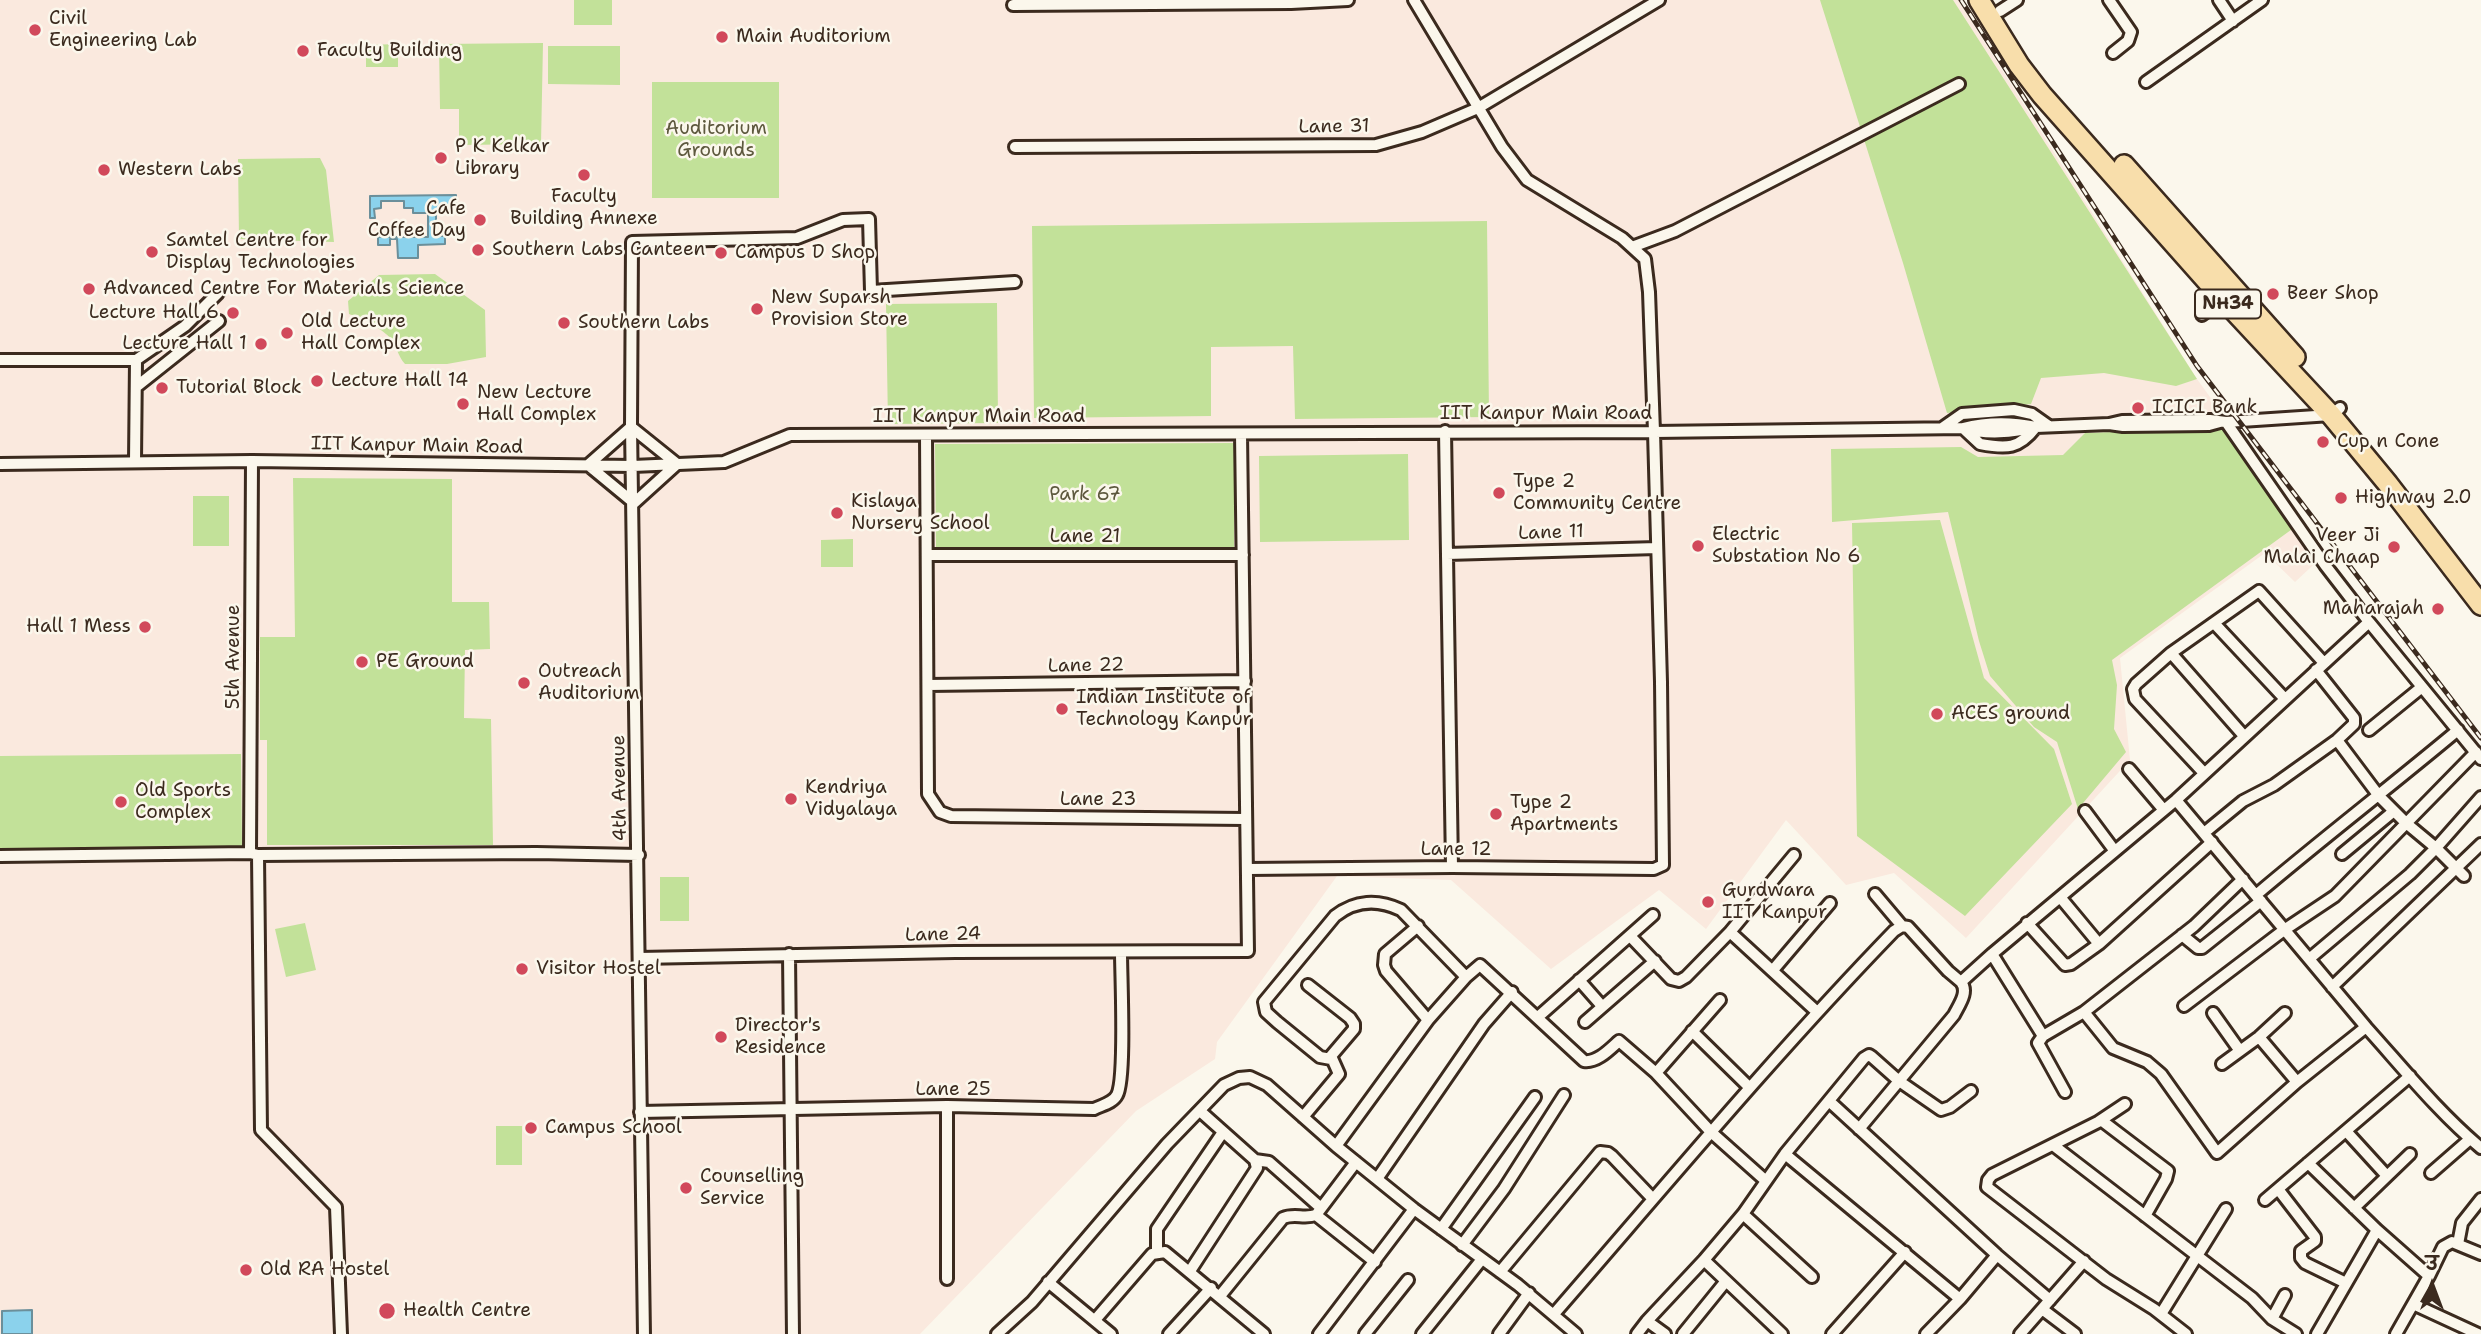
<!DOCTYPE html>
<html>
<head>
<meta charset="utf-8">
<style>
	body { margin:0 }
	#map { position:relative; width:2481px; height:1334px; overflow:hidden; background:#fbf7ec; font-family:"Shantell Sans","Playpen Sans Deva",sans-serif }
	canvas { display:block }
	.north { position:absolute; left:2397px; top:1250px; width:70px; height:70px; -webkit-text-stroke:5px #fbf7ec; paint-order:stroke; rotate:0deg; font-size:19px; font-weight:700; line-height:28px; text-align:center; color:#3b2a1e }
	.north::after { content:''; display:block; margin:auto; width:24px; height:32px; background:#3b2a1e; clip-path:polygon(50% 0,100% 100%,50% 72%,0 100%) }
</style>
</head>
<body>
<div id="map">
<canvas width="2481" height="1334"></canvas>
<div class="north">उ</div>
</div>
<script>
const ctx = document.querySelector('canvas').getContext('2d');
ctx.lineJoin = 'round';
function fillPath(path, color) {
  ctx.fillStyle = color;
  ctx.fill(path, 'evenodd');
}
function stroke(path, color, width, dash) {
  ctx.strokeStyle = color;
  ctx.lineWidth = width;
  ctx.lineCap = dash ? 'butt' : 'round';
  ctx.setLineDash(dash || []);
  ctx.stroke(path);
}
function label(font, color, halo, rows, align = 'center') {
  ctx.font = font + ' "Shantell Sans",sans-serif';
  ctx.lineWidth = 5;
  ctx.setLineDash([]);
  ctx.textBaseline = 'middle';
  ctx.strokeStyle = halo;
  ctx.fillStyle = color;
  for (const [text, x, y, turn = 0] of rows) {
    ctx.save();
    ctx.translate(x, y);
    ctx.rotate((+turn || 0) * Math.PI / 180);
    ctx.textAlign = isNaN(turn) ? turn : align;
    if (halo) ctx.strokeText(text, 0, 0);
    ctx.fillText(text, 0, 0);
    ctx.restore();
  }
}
const built = new Path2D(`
	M0,0H1958L2197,379L2324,555L2295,582L2265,553L2120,658L2130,760L1966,938L1894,873L1846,885L1786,820L1706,929L1659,890L1551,969L1451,880L1337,876L1217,1042L1215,1059L1136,1111L920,1334H0Z`);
const green = new Path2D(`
	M574,0H612V25H574Z
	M1820,0H1953L2197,379L2176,386L2104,373L2041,378L2031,404L1947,413L1903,263Z
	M543,43L541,144L459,145V109H440L439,44Z
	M398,44V67H366V45Z
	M548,46H620V85L548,84Z
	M652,82H779V198H652Z
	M320,158L326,170L334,242L239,239L238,159Z
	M1487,221L1489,417L1295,419L1293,346L1211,347V416L1034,418L1032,226Z
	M435,274L485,310L486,357L447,364H405C397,355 397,346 392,340C381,327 363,319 349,314L348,301L379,275Z
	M997,303L998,423L888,424L886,304Z
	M2229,428L2295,527L2112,660L2117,685L2114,729L2126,752L2078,809L2057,742L2034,727L1990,676L1979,641L1948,512L1832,522L1831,449L1961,447L1978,457L2063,455L2085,433Z
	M1234,443V547H936L935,444Z
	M1408,454L1409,540L1260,542L1259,456Z
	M293,478L452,479V602H489L490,649L465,650L464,718L491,719L493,845H267V740H260V637H295Z
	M193,496H229V546H193Z
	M1940,520L1984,678L2054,749L2072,804L1965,916L1857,836L1852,523Z
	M853,539V567H821V540Z
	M241,754L242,849L0,852V756Z
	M660,877H689V921H660Z
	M305,923L316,970L286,977L275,929Z
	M496,1126H522V1165H496Z`);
const water = new Path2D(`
	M456,195V213H436V236H445V244L418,245V258H398L397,239H390V245H378V237H428V213H413V208H404V201H381V208L374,209L375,218H370V196Z
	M32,1310V1334H2V1311Z`);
const minor = new Path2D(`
	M2109,0L2131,32L2128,41L2113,53
	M2219,0L2233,21
	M1013,5L1291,3L1348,0
	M2000,11L2017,0
	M2146,82L2262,0
	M1015,147L1376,145L1422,132L1478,108L1659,0
	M1632,247L1675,231L1959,84
	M2202,315L2223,299
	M0,360H136L185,326L218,293
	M136,387L219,321
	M2220,422L2209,425L2123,426L2109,424L2122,421L2210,420L2226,422L2331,415L2340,408
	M2226,422L2325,565L2369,622L2481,759
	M631,427L677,464
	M1942,428L1962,414L2014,410L2032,414L2049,426
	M1965,430L1980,444C2007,449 2019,449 2036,427L2109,424
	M1445,431L1452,867
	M926,435L928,794L940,812L951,816L1245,819
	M135,462L136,360
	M0,464L252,461L633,466L724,462L790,435L1654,432L1963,428C1986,422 2013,422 2036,427C2013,433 1985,435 1963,428
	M588,465L634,503L677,464
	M588,465L631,427
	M1447,554L1657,548
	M927,555H1243
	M2214,623L2285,699
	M2171,653L2244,736
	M928,685L1245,681
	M2369,730L2422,687
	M2337,740L2379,796L2406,823L2436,848L2464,876
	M2129,769L2163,809
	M2204,773L2135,699L2133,689L2136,684L2171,653L2259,591L2324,663
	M2176,800L2366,1027
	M2085,811L2114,850
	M2204,833L2243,801L2274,785L2337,740L2354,724V718L2316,670
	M250,853L252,461
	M2342,854L2394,811
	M258,855L261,1130L336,1207L341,1334
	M1794,855L1730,932L1816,1011
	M0,856L250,853L258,855L536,853L639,855
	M1248,869L1452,867L1654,869L1663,865L1661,682L1654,432L1649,292L1645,259L1622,238L1527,180L1502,147L1414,0
	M1875,894L1902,926
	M2256,895C2322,839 2391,786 2458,730
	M2060,897L2099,944L2212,842
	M2027,923L2065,965L2071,964L2099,944
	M1418,926L1385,954L1384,965L1386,971L1428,1020
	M2182,935L2198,948H2202L2261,901
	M1630,936L1671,979L1679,981L1686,977L1730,932
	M789,954L793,1334
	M1992,954L2176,800L2369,622
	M639,958L955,952L1248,951L1241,434
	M2309,959L2410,874L2436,848L2481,797
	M1773,970L1830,903
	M1579,980L1601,1005
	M2332,987L2481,844
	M2184,1006L2284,930L2335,896L2476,752
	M2084,1012L2194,926L2243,879
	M2213,1013L2240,1051
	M1538,1017L1653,915
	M1585,1022L1655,961
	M1692,1031L1749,1087
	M2259,1037L2297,1082
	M1331,1059L1320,1057L1277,1022L1266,1012L1264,1002L1335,916C1355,900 1378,899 1401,910L1466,977
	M2222,1064L2259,1037L2285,1013
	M1656,1073L1720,1000
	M2065,1092L2038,1043L2043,1036L2084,1012L2113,1048L2147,1062L2161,1074L2217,1153L2297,1082L2366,1027C2403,1068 2438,1112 2481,1148
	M1829,1101L1997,1255L2050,1300
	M2125,1104L2098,1122L1992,1175L1988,1180L1987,1187L2106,1279L2154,1309L2186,1334
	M640,1112L947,1106L1094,1109C1102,1105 1113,1103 1117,1095C1126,1078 1121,978 1121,952
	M1303,1117L1339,1074L1331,1056L1354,1029V1024L1350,1018L1308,985
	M2101,1120L2168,1171L2166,1179L2145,1216
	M1859,1129L1954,1015C1959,1005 1969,992 1961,982
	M2346,1131L2387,1176
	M2053,1145L2252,1298L2272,1319L2296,1334
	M1336,1146L1428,1020L1466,977L1480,965L1584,1061C1597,1063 1610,1049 1619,1041L1656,1073L1711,1132L1766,1181
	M1785,1154L1960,1299L1997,1255
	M1255,1160L1269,1162L1321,1208
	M2308,1163L2377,1230L2429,1276L2443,1247L2452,1242L2481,1254
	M2431,1173L2470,1139
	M1377,1179L1484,1024L1512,992
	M2278,1189L2315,1237V1241L2301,1251V1258L2305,1263L2346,1283
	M2265,1200L2410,1076
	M2354,1208L2410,1154
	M1743,1214L1812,1277
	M1316,1215L1375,1262
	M1441,1229L1535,1097
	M2458,1244L2462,1223L2481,1199
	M1462,1245L1504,1189L1564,1095
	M1157,1252V1229L1223,1132
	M1704,1260L1782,1334
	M1190,1271L1257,1168L1255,1160L1200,1111
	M1500,1272L1600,1152L1608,1153L1612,1156L1653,1199
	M947,1279V1106
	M1048,1282L1111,1334
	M1220,1296L1283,1218C1294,1213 1304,1219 1316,1215L1356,1162
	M2413,1304L2478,1334
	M2042,1309L2075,1334
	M1554,1314C1666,1185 1775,1054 1894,931L1902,926L1908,927L1948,971L1961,982L1992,954L2043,1036
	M2161,1314L2226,1209
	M2272,1319L2285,1295
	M1095,1320L1152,1254L1165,1252L1264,1334
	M644,1334L631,427L632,242L797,238L843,220L869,219L871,291L1015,282
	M997,1334L1032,1302L1167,1144L1224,1085L1239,1078L1250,1077L1267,1085L1336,1146L1414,1209L1518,1285L1576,1334
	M1169,1334L1211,1288
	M1319,1334L1414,1209
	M1365,1334L1408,1280
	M1422,1334L1482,1259
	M1499,1334L1529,1293
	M1637,1334L1647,1321
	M1665,1334L1647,1321L1704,1260L1743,1214L1785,1154L1864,1058L1869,1055L1872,1057L1899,1081L1941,1110L1950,1107L1971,1091
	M1683,1334L1726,1281
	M1832,1334L1905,1252
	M1926,1334L1960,1299
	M2020,1334L2084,1261
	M2317,1334L2377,1230
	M2396,1334L2429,1276`);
const trunk = new Path2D(`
	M1979,0L2019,65L2042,95L2223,299L2331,415L2388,484L2481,605
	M2124,165L2295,357`);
const rail = new Path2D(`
	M1961,0L2197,366L2481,738`);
const markers = [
	[35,30,7,"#d1495b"],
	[722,37,7,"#d1495b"],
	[303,51,7,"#d1495b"],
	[441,158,7,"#d1495b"],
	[104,170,7,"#d1495b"],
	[584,175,7,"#d1495b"],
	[480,220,7,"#d1495b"],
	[478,250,7,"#d1495b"],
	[152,252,7,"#d1495b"],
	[721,253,7,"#d1495b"],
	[89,289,7,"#d1495b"],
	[2273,294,7,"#d1495b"],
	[757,309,7,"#d1495b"],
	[233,313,7,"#d1495b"],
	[564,323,7,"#d1495b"],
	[287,333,7,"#d1495b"],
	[261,344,7,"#d1495b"],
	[317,381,7,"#d1495b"],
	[162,388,7,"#d1495b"],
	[463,404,7,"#d1495b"],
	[2138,408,7,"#d1495b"],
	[2323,442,7,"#d1495b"],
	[1499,493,7,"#d1495b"],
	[2341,498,7,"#d1495b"],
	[837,513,7,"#d1495b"],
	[1698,546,7,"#d1495b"],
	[2394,547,7,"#d1495b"],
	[2438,609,7,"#d1495b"],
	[145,627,7,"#d1495b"],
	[362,662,7,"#d1495b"],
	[524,683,7,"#d1495b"],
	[1062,709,7,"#d1495b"],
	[1937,714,7,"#d1495b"],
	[791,799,7,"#d1495b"],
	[121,802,7,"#d1495b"],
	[1496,814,7,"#d1495b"],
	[1708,902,7,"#d1495b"],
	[522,969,7,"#d1495b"],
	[721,1037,7,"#d1495b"],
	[531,1128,7,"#d1495b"],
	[686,1188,7,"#d1495b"],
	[246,1270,7,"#d1495b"],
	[387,1311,9,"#d1495b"]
];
const shields = [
	[2228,304,66]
];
const shieldNames = [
	["NH34",2228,304]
];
const poiNames = [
	["Civil",49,19],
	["Engineering Lab",49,41],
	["Main Auditorium",736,37],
	["Faculty Building",317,51],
	["P K Kelkar",455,147],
	["Library",455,169],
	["Western Labs",118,170],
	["Faculty",584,197,"center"],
	["Building Annexe",584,219,"center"],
	["Cafe",466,209,"right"],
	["Coffee Day",466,231,"right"],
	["Samtel Centre for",166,241],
	["Display Technologies",166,263],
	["Southern Labs Canteen",492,250],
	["Campus D Shop",735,253],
	["Advanced Centre For Materials Science",103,289],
	["Beer Shop",2287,294],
	["New Suparsh",771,298],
	["Provision Store",771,320],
	["Lecture Hall 6",219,313,"right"],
	["Old Lecture",301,322],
	["Hall Complex",301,344],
	["Southern Labs",578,323],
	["Lecture Hall 1",247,344,"right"],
	["Lecture Hall 14",331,381],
	["Tutorial Block",176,388],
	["New Lecture",477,393],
	["Hall Complex",477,415],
	["ICICI Bank",2152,408],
	["Cup n Cone",2337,442],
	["Type 2",1513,482],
	["Community Centre",1513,504],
	["Highway 2.0",2355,498],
	["Kislaya",851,502],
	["Nursery School",851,524],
	["Electric",1712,535],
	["Substation No 6",1712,557],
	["Veer Ji",2380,536,"right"],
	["Malai Chaap",2380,558,"right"],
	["Maharajah",2424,609,"right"],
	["Hall 1 Mess",131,627,"right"],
	["PE Ground",376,662],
	["Outreach",538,672],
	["Auditorium",538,694],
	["Indian Institute of",1076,698],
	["Technology Kanpur",1076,720],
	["ACES ground",1951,714],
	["Kendriya",805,788],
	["Vidyalaya",805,810],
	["Old Sports",135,791],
	["Complex",135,813],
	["Type 2",1510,803],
	["Apartments",1510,825],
	["Gurdwara",1722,891],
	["IIT Kanpur",1722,913],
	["Visitor Hostel",536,969],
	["Director's",735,1026],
	["Residence",735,1048],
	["Campus School",545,1128],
	["Counselling",700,1177],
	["Service",700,1199],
	["Old RA Hostel",260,1270],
	["Health Centre",403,1311]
];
const streetNames = [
	["Lane 31",1334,127,-1],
	["IIT Kanpur Main Road",1546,414],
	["IIT Kanpur Main Road",979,417],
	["IIT Kanpur Main Road",417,446,1],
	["Lane 11",1551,533,-2],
	["Lane 21",1085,537],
	["5th Avenue",234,657,-90],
	["Lane 22",1086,666,-1],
	["4th Avenue",620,788,-91],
	["Lane 23",1098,800],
	["Lane 12",1456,850],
	["Lane 24",943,935,-1],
	["Lane 25",953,1090]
];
const parkNames = [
	["Auditorium",716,129],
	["Grounds",716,151],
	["Park 67",1085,495]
];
fillPath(built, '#fae9de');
fillPath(green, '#c2e199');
fillPath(water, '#8bd2ec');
stroke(water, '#6b8f9a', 2);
stroke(minor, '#3b2a1e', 16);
stroke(trunk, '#3b2a1e', 24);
stroke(minor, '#fbf7ec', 10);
stroke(trunk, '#f8deab', 19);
stroke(rail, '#3b2a1e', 5);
stroke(rail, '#fbf7ec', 2.5, [8]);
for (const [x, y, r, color] of markers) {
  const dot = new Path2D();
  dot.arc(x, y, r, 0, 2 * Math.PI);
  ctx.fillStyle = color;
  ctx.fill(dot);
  stroke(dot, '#fbf7ec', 2.5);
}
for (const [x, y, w] of shields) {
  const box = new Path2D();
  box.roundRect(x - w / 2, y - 14.5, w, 29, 5);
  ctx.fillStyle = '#fbf7ec';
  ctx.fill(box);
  stroke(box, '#3b2a1e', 2);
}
label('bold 18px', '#3b2a1e', null, shieldNames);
label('19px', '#3b2a1e', '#fbf7ec', poiNames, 'left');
label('19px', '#3b2a1e', '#fbf7ec', streetNames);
label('19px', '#5d583d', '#fbf7ec', parkNames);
</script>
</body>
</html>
